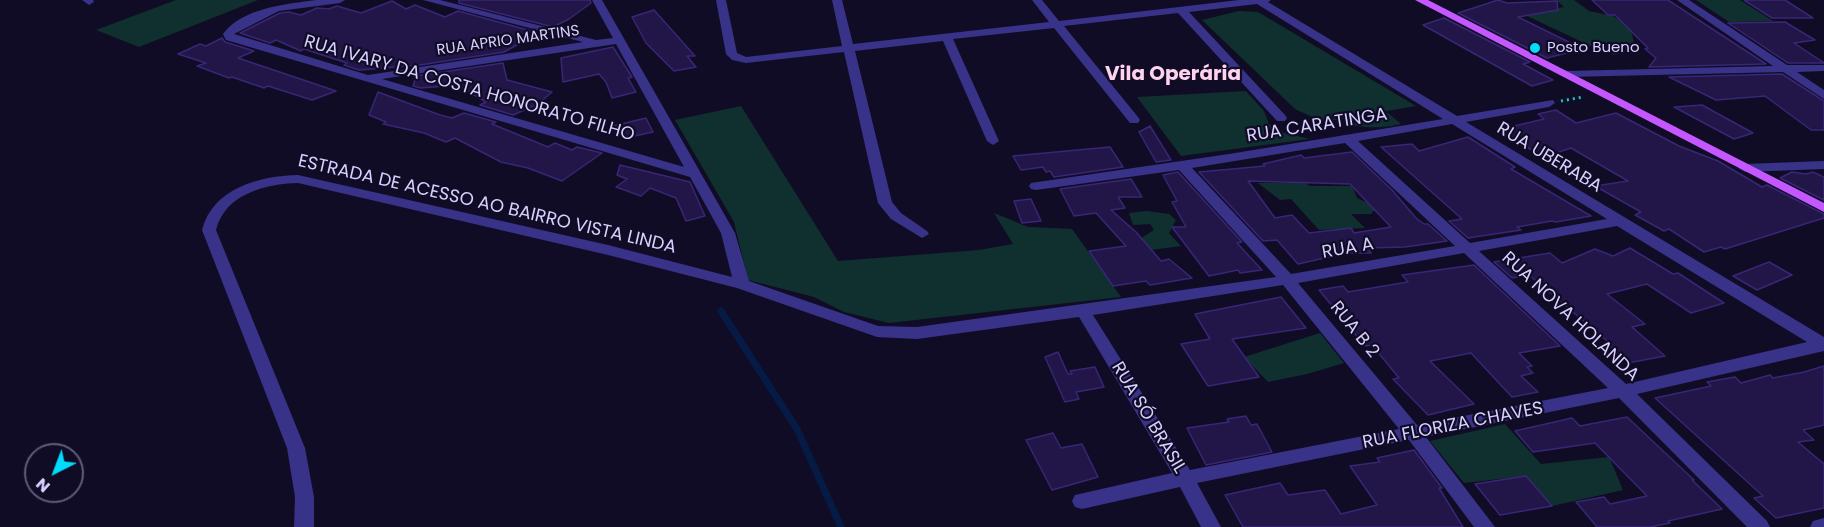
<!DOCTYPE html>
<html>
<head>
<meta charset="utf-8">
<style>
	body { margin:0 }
	#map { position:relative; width:1824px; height:527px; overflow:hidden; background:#110c25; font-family:Poppins,sans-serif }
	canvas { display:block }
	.north { position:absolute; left:24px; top:443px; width:60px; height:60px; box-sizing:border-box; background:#110c25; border:2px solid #605a7c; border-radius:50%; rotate:222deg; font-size:16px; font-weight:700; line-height:24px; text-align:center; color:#d7d0ff }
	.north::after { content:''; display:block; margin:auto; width:21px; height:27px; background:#00dcfb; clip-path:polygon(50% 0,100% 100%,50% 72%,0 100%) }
</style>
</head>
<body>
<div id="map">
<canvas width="1824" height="527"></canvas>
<div class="north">N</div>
</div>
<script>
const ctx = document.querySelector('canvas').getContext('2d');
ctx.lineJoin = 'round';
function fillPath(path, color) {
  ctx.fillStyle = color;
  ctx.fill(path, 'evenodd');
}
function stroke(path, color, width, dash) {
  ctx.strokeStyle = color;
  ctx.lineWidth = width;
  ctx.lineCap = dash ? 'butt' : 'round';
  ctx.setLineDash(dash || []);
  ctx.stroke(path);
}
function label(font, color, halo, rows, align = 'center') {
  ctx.font = font + ' Poppins,sans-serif';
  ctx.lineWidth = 4.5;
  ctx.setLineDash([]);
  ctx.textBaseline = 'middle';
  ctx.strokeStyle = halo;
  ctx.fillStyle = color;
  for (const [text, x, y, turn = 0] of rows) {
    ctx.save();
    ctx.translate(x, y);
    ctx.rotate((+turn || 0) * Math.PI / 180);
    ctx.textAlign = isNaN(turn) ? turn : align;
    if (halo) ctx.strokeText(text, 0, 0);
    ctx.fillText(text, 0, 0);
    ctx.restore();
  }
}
const green = new Path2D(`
	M176,0H258L139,47L96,30Z
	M1556,0H1574L1589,11L1613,16L1631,28L1635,49L1615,55L1601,51L1525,15L1564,7Z
	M1696,0H1740L1773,21L1729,22Z
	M1239,11L1258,12L1416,106L1323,122L1295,109L1202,20Z
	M1246,91L1264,111L1269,124L1284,133L1310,139L1181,156L1137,97Z
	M741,106L838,261L979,250L1013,244L994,213L1028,227L1072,229L1121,297L889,323L844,312L814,297L748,280L734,222L675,120Z
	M1388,113L1401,124C1386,128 1360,129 1346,123Z
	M1258,183H1305L1310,186H1352L1357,198L1377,207L1371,214H1351L1365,228L1319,230L1291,199L1280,200Z
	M1147,211L1169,214L1176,220L1169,233L1181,246L1151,250L1138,240L1154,230L1150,224L1133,225L1129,213Z
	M1320,333L1344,363L1307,374L1268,382L1244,357Z
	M1505,424L1541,464L1609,457L1623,490L1552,506L1526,476L1464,483L1430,441Z`);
const stream = new Path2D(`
	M721,311L797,429L841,527`);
const building = new Path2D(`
	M459,0H590L591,3L569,19L553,27L459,3Z
	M1498,0L1507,3L1557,1L1558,10L1518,17L1583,49L1547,58L1458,13Z
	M1592,0H1668L1766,64L1649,67L1656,58L1645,49L1648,48L1615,15H1608Z
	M1744,0H1785L1813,18H1772Z
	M392,1L406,9L415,5L445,17L458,11L539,33L504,52L420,65L359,70L344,65L347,63L304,49L301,51L276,40L270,43L240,33L280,13L289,12L301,15L317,8L329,9L337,6L361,13Z
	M654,10L695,56H687L696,67L674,71L646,43L632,17Z
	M1444,18L1530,62L1523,64L1553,80L1532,86L1423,25Z
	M1785,22L1815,40L1794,43L1824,63H1788L1728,23Z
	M222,38L225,42L254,51L238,58L336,91L312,100L268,86L264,88L232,77L229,78L197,66L206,63L178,54L200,44L206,46Z
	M613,47L632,77L628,78L636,92L612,98L606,82L599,74L563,82L561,58Z
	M503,63L507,80L552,92L538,104L513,115L480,105L486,102L458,85L421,88L413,86L416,76Z
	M1782,74L1824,101V130H1811L1765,96L1716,100L1669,77Z
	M378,92L440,115L452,118L464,113L496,122L492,124L548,147L555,143L572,150L577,147L602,153L562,181L528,168L501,162L455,138L446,142L424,133L383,124L386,122L369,115Z
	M1702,105L1753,133L1734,139L1674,107Z
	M1556,110L1576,123L1616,113L1679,146L1718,161L1762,187L1767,185L1824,214V218L1725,249L1721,247L1704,252L1669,229L1664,231L1635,215L1641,212L1595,186L1628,181L1571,148L1544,157L1497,130L1544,119L1538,114Z
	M646,118L653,132L625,138L613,126Z
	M1150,126L1171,160L1156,162L1139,132Z
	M1468,137L1515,167L1511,169L1591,216L1556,222L1552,221L1517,227L1521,230L1468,238L1449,221L1462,219L1381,147L1412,144L1419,151Z
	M1110,147L1123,167L1054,177L1050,171L1046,172L1043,167L1021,170L1013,156Z
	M1352,152L1392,190L1416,218L1424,224H1428L1447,241L1405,247L1368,248L1371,253H1347L1298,264L1277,240L1263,241L1199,172L1265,166L1263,164L1301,155L1304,158ZM1248,181L1350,184L1391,227L1354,233L1351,228L1309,233L1292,215L1275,218Z
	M620,165L690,182L705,216L686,221L676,198L650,188L641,196L616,187L627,179L617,175Z
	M1178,172L1242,242L1237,243L1262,270L1240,273L1238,270L1209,276L1172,227H1186L1172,202L1177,201L1163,175Z
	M1792,172L1806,174L1813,172L1824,177V200L1780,178Z
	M1131,179L1142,197H1118L1125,208L1111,210L1136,232L1161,261L1169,259L1192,278L1150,285L1146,281L1113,286L1089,251L1126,246L1096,213L1074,216L1060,189Z
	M1031,199L1041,221L1022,223L1014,201Z
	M1630,248L1673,274L1678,273L1724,303L1691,313L1647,284L1607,294L1645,324L1632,327L1665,356L1628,363L1609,345H1612L1529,275L1512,278L1494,262L1550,253L1562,263L1595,249L1613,256Z
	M1769,262L1792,275L1757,290L1733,276Z
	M1474,265L1560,346L1519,353L1532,366L1527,367L1533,373L1521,376L1538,392L1512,397L1471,353L1430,361L1474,404L1428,415L1393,379L1399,378L1372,345L1365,346L1319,290L1343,286L1348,292L1408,282L1402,275Z
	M1281,297L1306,328L1232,339L1259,377L1208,386L1181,344L1210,339L1195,314Z
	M1058,352L1068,374H1072L1070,371L1095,367L1104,387L1076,392L1079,399L1065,402L1045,357Z
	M1824,366V425L1803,430L1814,440L1798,442L1824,464V508L1776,518L1754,498L1763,496L1655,398L1711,386L1707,382L1735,377L1741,383L1770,375L1773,378L1804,372Z
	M1246,416L1251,425L1257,424L1272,452L1206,465L1187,428L1229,422L1227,419Z
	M1627,417L1694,480H1692L1722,509L1668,521L1670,523L1650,527H1597L1576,502L1604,497L1610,504L1647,496L1595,443L1533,452L1515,431L1572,418L1580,426Z
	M1053,433L1061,448L1082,444L1098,477L1052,490L1026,440Z
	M1414,450L1442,488H1439L1463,527H1243L1225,495L1280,483L1288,495L1325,490L1341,514L1377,505L1350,466L1380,462L1377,458Z
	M1526,476L1552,506L1500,515L1475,484Z`);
const path = new Path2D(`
	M1561,101L1583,97`);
const street = new Path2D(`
	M82,0H93L94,2L89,5Z
	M316,0H345L340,3L279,11L234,34L368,75L583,42L423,0H440L596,40L613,38L592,0H602L735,233L749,281L878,326L917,327L1276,277L1179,170L1036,190L1031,189L1029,186L1031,183L1229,154L1443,119L1257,4L1189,12L1285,115L1287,118L1285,121H1277L1178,13L1064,26L1138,117L1140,120L1138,123H1130L1054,28L953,39L999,141L993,145L987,141L943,41L855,51L892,202L901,213L927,231L929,234L922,238L891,219L878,203L844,52L746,63L732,60L726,54L716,0H726L737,53L746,57L842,46L832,0H842L853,44L1049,22L1032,0H1042L1059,21L1239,0H1271L1268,2L1457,116L1553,100L1555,103L1549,107L1466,122L1824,337V351L1637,394L1767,521L1770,527H1747L1619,398L1426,437L1495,527H1474L1409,440L1197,483L1221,527H1201L1180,487L1082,509L1075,507L1072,501L1075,495L1172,473L1079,317L917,339L877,337L737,288L608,255L298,183C265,184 225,194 216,230L305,448L314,497V527H294L295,497L287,448L202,230C213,188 259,176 298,175L608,245L732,277L721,233L690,177L226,40L223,34C242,8 286,4 316,0ZM616,44L684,167L382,79ZM1452,124L1607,219L1470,243L1358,141ZM1345,143L1455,246L1291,274L1192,168ZM1617,226L1807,342L1626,384L1479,251ZM1464,253L1608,388L1417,425L1298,283ZM1283,285L1399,429L1190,470L1093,315Z
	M1677,0H1689L1787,65H1824V71L1797,72L1824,90V99L1783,72L1567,77L1561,74L1567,71L1773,66Z
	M1824,161V169L1745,172L1738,168L1745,164Z
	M1824,518V527H1810L1813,521Z`);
const primary = new Path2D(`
	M1415,0H1428L1824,203V212Z`);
const markers = [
	[1535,48,6,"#00dcfb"]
];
const farStreetnames = [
	["RUA APRIO MARTINS",508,41,-8]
];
const farPoinames = [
	["Posto Bueno",1547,48]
];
const streetNames = [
	["RUA IVARY DA COSTA HONORATO FILHO",469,89,16],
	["RUA CARATINGA",1317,126,-9],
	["RUA UBERABA",1549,158,31],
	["ESTRADA DE ACESSO AO BAIRRO VISTA LINDA",487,205,13],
	["RUA A",1348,249,-10],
	["RUA NOVA HOLANDA",1570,317,43],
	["RUA B 2",1354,330,51],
	["RUA SÓ BRASIL",1148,418,59],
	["RUA FLORIZA CHAVES",1453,426,-11]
];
const farDistrictnames = [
	["Vila Operária",1173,75]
];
fillPath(green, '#0f302f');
stroke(stream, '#051b46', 7);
fillPath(building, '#221648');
stroke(building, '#382676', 1.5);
stroke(path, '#22c1bb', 3, [2, 4]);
fillPath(street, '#383289');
fillPath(primary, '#c457ff');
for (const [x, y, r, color] of markers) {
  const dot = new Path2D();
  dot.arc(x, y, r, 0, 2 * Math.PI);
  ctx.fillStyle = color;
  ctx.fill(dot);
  stroke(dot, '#110c25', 2);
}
label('15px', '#d7d0ff', '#110c25', farStreetnames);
label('15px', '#d7d0ff', '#110c25', farPoinames, 'left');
label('18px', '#d7d0ff', '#110c25', streetNames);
label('bold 20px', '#ffd2ee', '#110c25', farDistrictnames);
</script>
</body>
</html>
